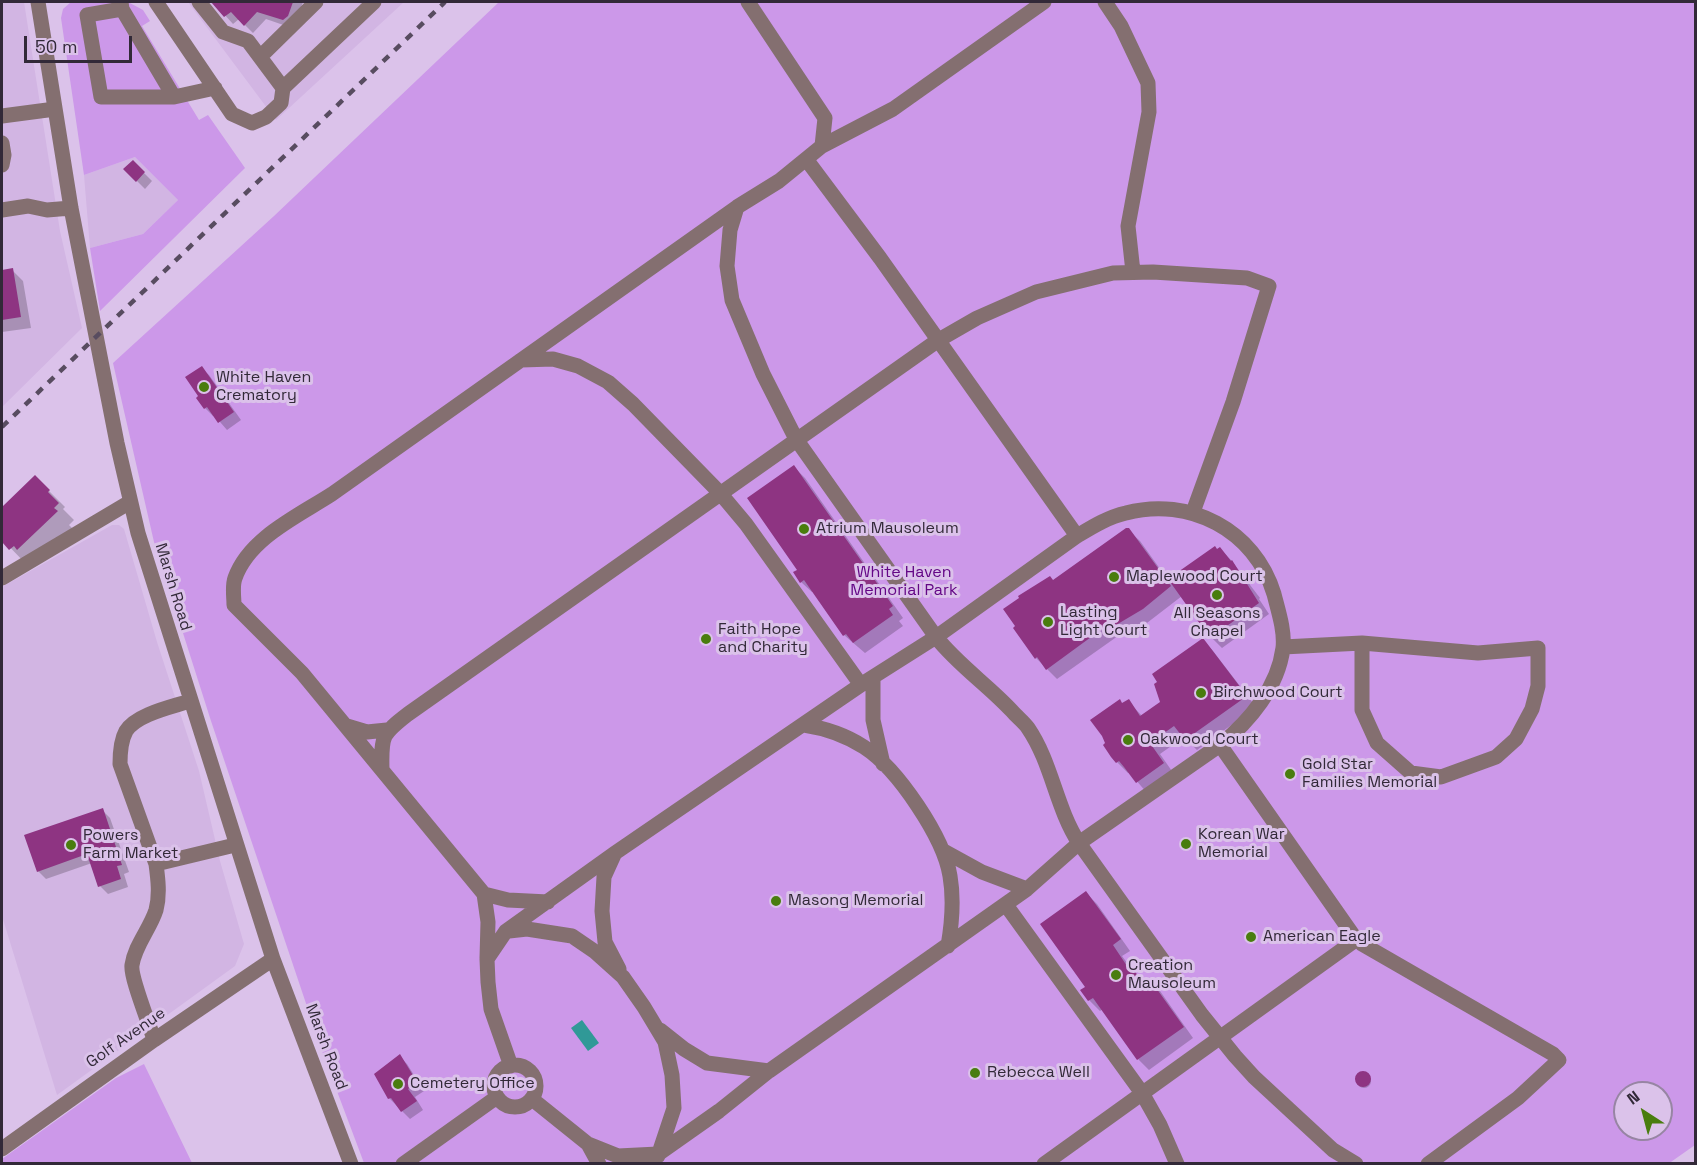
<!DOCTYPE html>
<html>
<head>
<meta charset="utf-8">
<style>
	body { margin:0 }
	#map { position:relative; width:1697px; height:1165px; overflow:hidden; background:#dbc2ea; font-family:"Space Grotesk",sans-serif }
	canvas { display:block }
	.frame { position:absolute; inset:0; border:3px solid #322938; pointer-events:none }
	.north { position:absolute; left:1613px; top:1081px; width:60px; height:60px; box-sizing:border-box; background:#dbc2ea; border:2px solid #9785a3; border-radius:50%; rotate:324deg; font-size:16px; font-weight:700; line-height:24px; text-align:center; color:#322938 }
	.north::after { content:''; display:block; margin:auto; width:21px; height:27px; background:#497d0e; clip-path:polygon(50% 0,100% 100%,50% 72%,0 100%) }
	.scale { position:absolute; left:24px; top:36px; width:108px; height:27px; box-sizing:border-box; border:3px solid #322938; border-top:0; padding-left:8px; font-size:18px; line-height:21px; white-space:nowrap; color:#322938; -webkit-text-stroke:4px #dbc2ea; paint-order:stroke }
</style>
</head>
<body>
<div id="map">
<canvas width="1697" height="1165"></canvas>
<div class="frame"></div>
<div class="north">N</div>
<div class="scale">50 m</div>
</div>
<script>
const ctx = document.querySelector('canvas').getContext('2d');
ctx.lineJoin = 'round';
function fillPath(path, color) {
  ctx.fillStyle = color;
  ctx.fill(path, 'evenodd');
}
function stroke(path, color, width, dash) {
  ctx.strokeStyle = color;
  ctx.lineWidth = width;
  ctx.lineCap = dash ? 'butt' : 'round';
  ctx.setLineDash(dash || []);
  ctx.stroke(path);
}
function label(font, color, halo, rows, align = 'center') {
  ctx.font = font + ' "Space Grotesk",sans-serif';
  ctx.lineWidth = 6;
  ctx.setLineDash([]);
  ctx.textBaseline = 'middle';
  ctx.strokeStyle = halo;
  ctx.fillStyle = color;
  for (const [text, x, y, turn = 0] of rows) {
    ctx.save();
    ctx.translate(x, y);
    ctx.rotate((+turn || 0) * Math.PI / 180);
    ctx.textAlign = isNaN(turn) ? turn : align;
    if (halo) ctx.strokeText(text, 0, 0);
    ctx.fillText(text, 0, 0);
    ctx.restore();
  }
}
const built = new Path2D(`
	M2,2H24L60,231L82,328L2,407Z
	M188,2H404L276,120Z
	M135,157L178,200L143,234L90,248L84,175Z
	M112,525H119L124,529L157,642L199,771L220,861L244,944L235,966L57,1095L2,916V587Z`);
const green = new Path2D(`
	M71,2H128L143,10L150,21L142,26L199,120L208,115L245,168L100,311L90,248L143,234L178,200L135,157L84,175L61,18L63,9Z
	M499,2H1695V1145L1668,1164L364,1163L323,1054L211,721L154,542L113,363L274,216ZM1625,1093H1661V1129H1625Z
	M144,1064L192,1163H2V1159L116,1078Z`);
const water = new Path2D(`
	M582,1020L599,1043L588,1051L571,1028Z`);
const shadow = new Path2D(`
	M213,2H303L295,24L292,28L266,19L253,33L239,19L233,24Z
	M133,162L152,181L145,189L125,169Z
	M12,270L23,281L31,328L2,332V272Z
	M201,368L209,375L241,420L227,430L214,415L213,416L205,408Z
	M794,467L805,478L903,618L899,621L903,626L865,653L844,635L813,591L812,592L801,582Z
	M35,477L65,507L63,509L74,520L69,525L73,529L27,565L2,539V509Z
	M1128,530L1140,541L1168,580L1215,548L1217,551L1220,549L1231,560L1260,598L1259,599L1269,614L1222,648L1211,637L1182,596L1143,626L1128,635L1125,631L1057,679L1036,658L1015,628L1054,582Z
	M1203,640L1213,651L1256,707L1197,750L1184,737L1160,754L1174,774L1147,793L1129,772L1128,773L1117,762L1105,745L1123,704L1128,701L1142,716L1162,702Z
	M102,810L110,818L129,872L124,874L128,887L108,894L100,886L92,863L46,879L38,871Z
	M1086,893L1097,904L1130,951L1122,956L1133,971L1145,983L1149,980L1160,991L1193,1038L1149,1070L1138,1059L1103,1009L1100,1011L1089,1000L1087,987Z
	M399,1056L407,1064L424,1091L415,1097L423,1110L410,1119L390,1099L376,1074Z
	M1357 1081a7 7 0 1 1 14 0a7 7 0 1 1-14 0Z`);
const building = new Path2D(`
	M211,2H293L288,16L283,20L257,12L244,26L231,12L224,17Z
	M133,160L145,172L136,182L123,169Z
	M13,268L21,317L2,320V270Z
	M202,366L234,412L218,423L207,407L204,409L196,398L198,396L185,377Z
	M794,465L893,606L889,609L893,615L853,643L846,634L843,636L804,580L800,583L793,572L797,570L747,498Z
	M35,475L50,490L48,492L59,503L54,508L58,511L17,550L14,546L9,550L2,542V507Z
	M1126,528H1129L1171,586L1143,609L1116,625L1113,621L1046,670L1037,657L1035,659L1013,628L1015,626L1003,609L1019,598L1018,596L1050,576L1053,580Z
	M1215,546L1217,549L1220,547L1231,561L1232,560L1259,603L1210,638L1168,579Z
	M1203,638L1247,696L1185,740L1174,726L1150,743L1164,763L1136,783L1124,767L1119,761L1116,763L1111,757L1103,745L1105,743L1102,736L1090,720L1120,699L1122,703L1129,699L1140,716L1160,702L1154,684L1157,682L1152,674Z
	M103,808L122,865L117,866L121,879L98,887L87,854L37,872L24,835Z
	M1086,891L1121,939L1113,945L1131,972L1134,970L1143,983L1149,978L1184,1027L1137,1060L1093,998L1088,1001L1080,990L1085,987L1040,924Z
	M400,1054L417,1082L408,1089L417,1101L401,1112L391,1098L388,1099L374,1074Z
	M1355 1079a8 8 0 1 1 16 0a8 8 0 1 1-16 0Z`);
const minor = new Path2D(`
	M38,2L71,208L117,443L138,533L273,959L351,1164
	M121,2L122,9L174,97
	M156,2L232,114L252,123L266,117L281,103L283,88
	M199,2L223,32L248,41L283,88L374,2
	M1105,2L1121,26L1148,83L1149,112L1128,226L1133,272
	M122,9L87,15L101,97H174L215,88
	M260,57L316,2
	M2,116L55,109
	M2,143L4,155L2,165
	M822,146L893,109L1044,2
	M806,159L880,258L1077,536C1092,527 1108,517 1126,513C1189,496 1255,530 1274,594C1278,610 1285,631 1283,648C1278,687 1250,721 1220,745L1353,935L1362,944L1553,1054L1559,1060L1518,1098L1428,1164
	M737,207L730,230L727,266L732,300L763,374L796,439L936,637L1077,536
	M2,210L28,206L47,210L71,208
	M521,360L553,359L578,366L608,382L633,404L720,493L746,524L861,685
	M2,578L130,502
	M1283,647L1362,643L1478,653L1538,648V686L1532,709L1516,739L1496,757L1441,777L1411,773L1377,743L1362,710V643
	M873,677V720L883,764
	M190,701C172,707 137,714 126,731C121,740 120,753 120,764L156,864L235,845
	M804,725C824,728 847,736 864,747C898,769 944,838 950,876C954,899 952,923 948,946
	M347,726L367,732L387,730
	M1220,745L1079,843L1202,1015L1235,1056L1254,1077L1333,1150L1356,1164
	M382,769C381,736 382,734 408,714L937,341L977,318L1036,292L1113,273L1153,272L1247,278L1269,286L1233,402L1193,512
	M942,850L982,872L1027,889
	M614,855L604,877L602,911L605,942L619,969
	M484,894L508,900L548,902
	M1006,905L1142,1093L1160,1125L1177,1164
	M509,931L527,929L572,936L594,951L623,977L644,1007L665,1042L672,1075L674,1108L658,1156
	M487,958L488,922L484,894L302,673L234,605C234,597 232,586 235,578C249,538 298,516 332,494L737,207L779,181L822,146L825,118L748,2
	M660,1030L684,1049L707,1063L769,1071
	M154,1040C150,1025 130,977 132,965C135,945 150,929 156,910C160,895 158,879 156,864
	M494 1086a21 21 0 1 1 42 0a21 21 0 1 1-42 0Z
	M511,1066L491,1009L488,982L487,959L506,931L615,853L865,682L936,637C958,665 988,685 1012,711C1017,717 1024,722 1028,728C1052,763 1056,808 1079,843L1027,889L769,1071L719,1111L658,1154L618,1156L588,1144L532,1099
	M588,1144L599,1164
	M2,1149L154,1040L273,959
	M403,1164L497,1097
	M1044,1164L1357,939`);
const rail = new Path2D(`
	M2,427L445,2`);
const markers = [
	[204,387,6,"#497d0e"],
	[804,529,6,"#497d0e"],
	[1114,577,6,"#497d0e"],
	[1217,595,6,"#497d0e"],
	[1048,622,6,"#497d0e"],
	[706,639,6,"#497d0e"],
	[1201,693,6,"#497d0e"],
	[1128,740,6,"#497d0e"],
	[1290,774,6,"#497d0e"],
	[1186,844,6,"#497d0e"],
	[71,845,6,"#497d0e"],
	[776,901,6,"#497d0e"],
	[1251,937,6,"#497d0e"],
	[1116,975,6,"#497d0e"],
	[975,1073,6,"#497d0e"],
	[398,1084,6,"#497d0e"]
];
const poiNames = [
	["White Haven",216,378],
	["Crematory",216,396],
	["Atrium Mausoleum",816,529],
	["Maplewood Court",1126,577],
	["Lasting",1060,613],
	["Light Court",1060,631],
	["All Seasons",1217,614,"center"],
	["Chapel",1217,632,"center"],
	["Faith Hope",718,630],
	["and Charity",718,648],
	["Birchwood Court",1213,693],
	["Oakwood Court",1140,740],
	["Gold Star",1302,765],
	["Families Memorial",1302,783],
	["Korean War",1198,835],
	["Memorial",1198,853],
	["Powers",83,836],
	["Farm Market",83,854],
	["Masong Memorial",788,901],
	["American Eagle",1263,937],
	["Creation",1128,966],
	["Mausoleum",1128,984],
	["Rebecca Well",987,1073],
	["Cemetery Office",410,1084]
];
const parkNames = [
	["White Haven",904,573],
	["Memorial Park",904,591]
];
const streetNames = [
	["Marsh Road",173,587,73],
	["Golf Avenue",126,1038,-35],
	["Marsh Road",326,1047,69]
];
fillPath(built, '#d2b5e3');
fillPath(green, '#cc98e9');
fillPath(water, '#309997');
fillPath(shadow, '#0003');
fillPath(building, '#8e3482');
stroke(minor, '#846f70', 15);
stroke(rail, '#584c60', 4.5, [8, 8]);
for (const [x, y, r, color] of markers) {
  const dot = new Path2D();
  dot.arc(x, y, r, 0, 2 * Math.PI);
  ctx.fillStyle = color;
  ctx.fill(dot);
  stroke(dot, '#dbc2ea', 2);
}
label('16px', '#322938', '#dbc2ea', poiNames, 'left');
label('16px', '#640786', '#dbc2ea', parkNames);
label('16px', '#322938', '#dbc2ea', streetNames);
</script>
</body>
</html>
